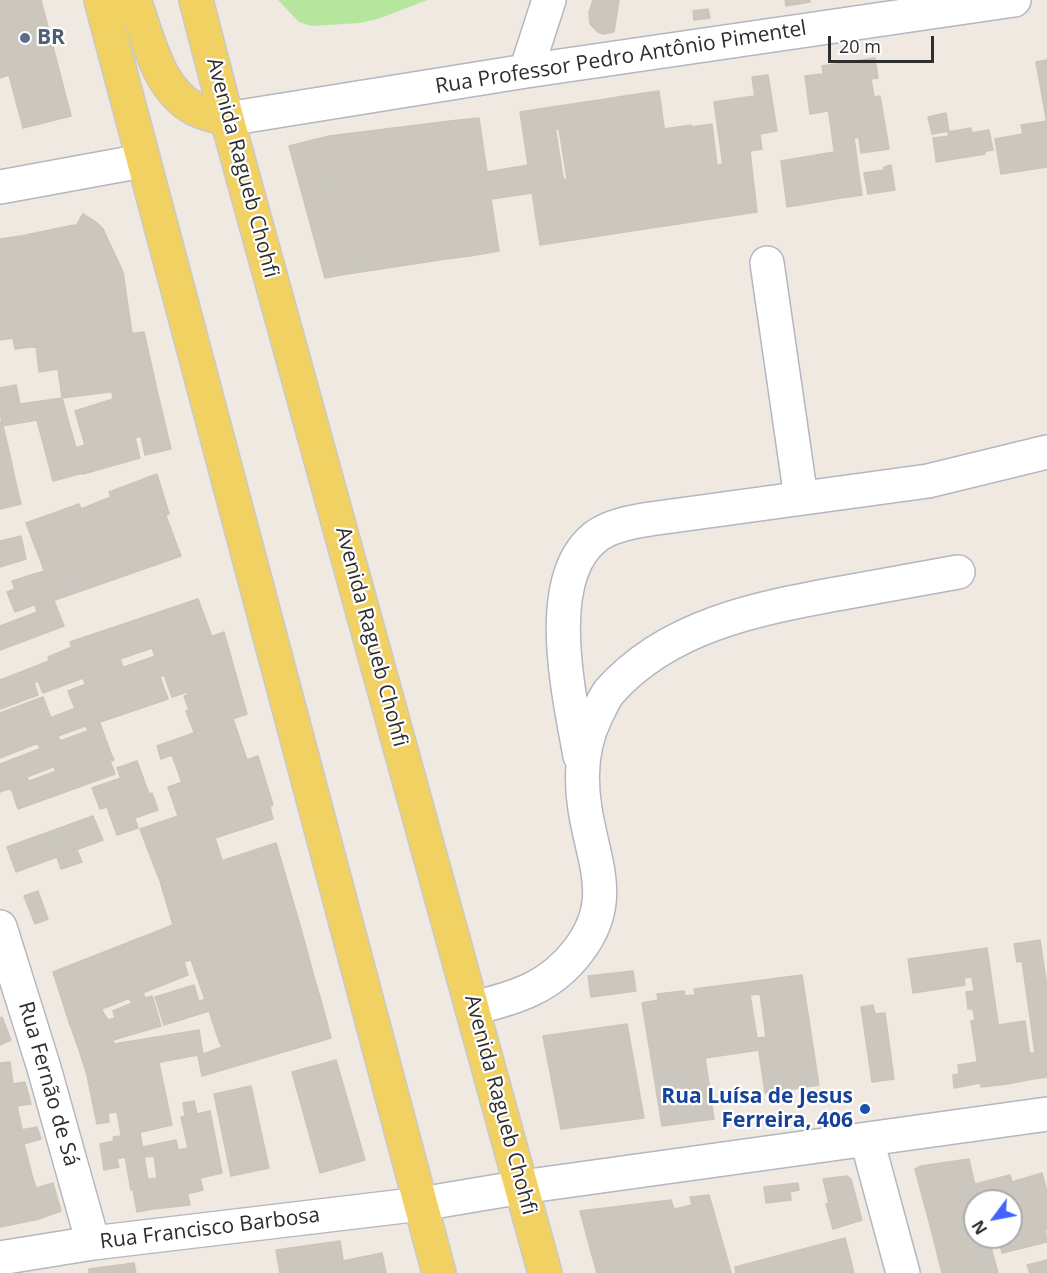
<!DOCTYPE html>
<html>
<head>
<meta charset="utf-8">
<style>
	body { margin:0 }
	#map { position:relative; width:1047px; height:1273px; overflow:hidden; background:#efe9e1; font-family:"Open Sans",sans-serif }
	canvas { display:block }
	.north { position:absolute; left:963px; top:1189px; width:60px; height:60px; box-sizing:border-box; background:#fff; border:2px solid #ababab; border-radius:50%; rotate:238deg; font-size:16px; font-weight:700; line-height:24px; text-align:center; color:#2e2e2e }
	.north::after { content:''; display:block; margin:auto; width:21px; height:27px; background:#4264fb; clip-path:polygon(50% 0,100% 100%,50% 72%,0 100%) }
	.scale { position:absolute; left:828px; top:36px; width:106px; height:27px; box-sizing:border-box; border:3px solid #2e2e2e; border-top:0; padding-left:8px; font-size:18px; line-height:21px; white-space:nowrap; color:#2e2e2e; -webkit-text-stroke:4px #fff; paint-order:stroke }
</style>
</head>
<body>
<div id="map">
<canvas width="1047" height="1273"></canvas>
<div class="north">N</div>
<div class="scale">20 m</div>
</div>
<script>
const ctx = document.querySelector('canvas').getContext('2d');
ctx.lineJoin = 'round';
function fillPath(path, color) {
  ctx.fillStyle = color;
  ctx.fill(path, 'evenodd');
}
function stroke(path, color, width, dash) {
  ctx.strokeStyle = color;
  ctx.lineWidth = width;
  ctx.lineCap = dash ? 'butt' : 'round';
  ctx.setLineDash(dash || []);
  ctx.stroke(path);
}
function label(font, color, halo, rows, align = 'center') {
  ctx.font = font + ' "Open Sans",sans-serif';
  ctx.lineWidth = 4.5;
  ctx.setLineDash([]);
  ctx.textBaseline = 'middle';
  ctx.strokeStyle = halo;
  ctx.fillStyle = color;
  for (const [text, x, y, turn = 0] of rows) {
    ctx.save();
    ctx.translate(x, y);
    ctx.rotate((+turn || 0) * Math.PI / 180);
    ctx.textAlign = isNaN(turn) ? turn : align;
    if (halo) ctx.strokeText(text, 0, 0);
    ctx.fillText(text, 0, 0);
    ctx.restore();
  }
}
const green = new Path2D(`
	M278,0H427L378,19L360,23L311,26L299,22Z`);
const building = new Path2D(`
	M0,0H41L71,116L23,128L9,75L0,78Z
	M593,0H619L614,32L603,34L598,32L590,24L589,12Z
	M785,0H810V2L786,6Z
	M708,9L710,18L694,20L693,11Z
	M875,58L878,78L871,79L874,97L880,96L889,149L861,153L848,62Z
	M1047,60V123L1036,62Z
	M848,62L859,137L854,138L862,195L841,198L822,66Z
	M823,74L828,111L810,114L805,76Z
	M768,75L777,131L760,134L752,77Z
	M659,91L665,134L643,136L644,141H638L631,95Z
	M631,95L644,181L622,185L625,205L621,206L606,99Z
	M754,96L762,149L750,151L757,212L730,216L714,102Z
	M606,99L625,232L599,236L579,103Z
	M579,103L599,236L573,240L563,180L567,179L559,129H556L552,107Z
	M552,107L573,240L540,245L520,112Z
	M946,113L949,131L932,134L928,117Z
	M479,118L487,172L528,165L532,193L491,199L499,251L470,256L450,121Z
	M450,121L458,176L452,177L459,225L442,227L446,259L341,275L314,170L313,150L329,136Z
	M1047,121V167L1001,174L995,139L1023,134L1021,125Z
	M712,124L717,165L723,164L730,216L704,220L691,127Z
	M691,125L704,220L678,224L664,129Z
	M971,128L975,153L985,151V154L936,162V159L953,156L948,132Z
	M989,130L993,150L975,153L972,133Z
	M665,134L675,206L653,209L643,136Z
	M329,136L313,150L314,170L341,275L325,278L289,146Z
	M950,136L953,156L936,159L933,138Z
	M638,141H644L653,209L675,206L678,224L651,228Z
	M834,152L841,198L787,207L781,161Z
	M891,165L895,190L868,194L864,173L884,170V167Z
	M458,176L470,256L446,259L442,227L459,225L452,177Z
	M644,181L651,228L625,232L621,206L625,205L622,185Z
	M83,214L97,223L103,229L123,272L132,333L117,335L108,275L87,234L76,226Z
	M74,225L87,234L108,275L117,335L45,345L21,236Z
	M21,236L45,345L15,349L13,338L0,340V239Z
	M144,332L156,386L62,398L58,369L39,372L36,346Z
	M16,385L20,404L0,407V388Z
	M156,386L171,449L145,455L141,436L135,438L140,458L83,474L75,448L85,445L75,411L113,399L112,392Z
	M62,398L83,473L53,481L37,420L2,426L0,407Z
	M0,422H2L9,451L0,453Z
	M9,451L15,479L0,482V453Z
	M157,474L169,514L41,562L26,523L79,504L81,509L111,497L109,492Z
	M15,479L21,504L0,509V482Z
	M166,516L181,556L55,600L41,562Z
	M21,536L26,559L0,567V541Z
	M44,571L53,598L15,612L7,592L15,589L12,581Z
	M53,598L64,626L0,650V626L37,612L35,605Z
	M198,599L212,637L155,657L152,648L120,659L123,667L84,681L70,642Z
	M224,632L236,675L172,697L164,675L160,677L168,699L100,722L84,681Z
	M72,647L83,678L43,693L38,681L34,683L38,695L0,709V680L49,661L48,657Z
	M236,675L247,714L194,732L186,711L189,710L184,696L188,695L186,692Z
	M86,684L92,702L75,709L68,691Z
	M43,697L51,718L0,737V713Z
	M92,702L96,712L88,715L91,724L58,736L60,741L40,749L31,725Z
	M96,712L101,726L88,731L86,726L91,724L88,715Z
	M233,719L247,760L182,783L172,755L161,759L157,746Z
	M31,725L38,743L0,758V737Z
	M101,726L110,751L101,755L100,753L56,772L54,767L68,761L60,741Z
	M60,741L68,761L27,777L29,782L0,792V764Z
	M110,751L114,760L110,761L115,774L18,809L11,788Z
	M258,756L273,805L149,853L140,829L178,816L168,787Z
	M137,761L149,794L129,801L117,768Z
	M121,778L138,828L117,835L107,807L100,809L92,788Z
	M152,793L158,810L135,818L129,801Z
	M270,807L273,819L215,838L222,860L160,881L149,853Z
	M93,816L103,840L16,872L7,847Z
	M276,843L300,925L184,962L160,881Z
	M77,850L82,862L61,869L57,857Z
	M38,891L48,919L35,924L24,896Z
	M173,925L188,975L69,1022L53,972Z
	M300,925L314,977L209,1011L191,960Z
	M1040,940L1047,987V1077L1033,1079L1030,1053H1035L1022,961L1017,962L1014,944Z
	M987,948L1007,1084L981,1087L971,1021L975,1020L973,1009H968L966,992L974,991L972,977L963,978L960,952Z
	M960,952L965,985L913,993L908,959Z
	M633,971L636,991L591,997L588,976Z
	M802,975L819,1085L765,1093L757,1038L766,1037L760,994L750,995L748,982Z
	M314,977L322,1004L219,1041L209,1011Z
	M748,982L759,1050L705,1058L694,989Z
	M194,985L199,1002L205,999L209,1011L164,1025L155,997Z
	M684,991L685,996L695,995L703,1043L650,1052L642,1003L658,1000L657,994Z
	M143,993L145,998L152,996L161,1026L79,1050L69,1022L101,1009L108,1020L115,1018L113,1011L132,1003L129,998Z
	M322,1004L331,1038L202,1076L198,1056L222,1047L219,1041Z
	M873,1005L875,1014L885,1013L894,1079L872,1082L861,1007Z
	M2,1017L11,1040L0,1045V1018Z
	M1025,1021L1033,1079L1007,1084L998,1025Z
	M627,1024L644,1118L561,1129L543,1036Z
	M199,1030L203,1054L129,1068L87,1075L79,1050L113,1041L114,1044Z
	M703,1043L714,1119L662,1126L650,1052Z
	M336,1060L365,1160L320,1173L292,1072Z
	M10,1062L13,1084L0,1086V1063Z
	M977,1062L980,1083L954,1088L953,1075L959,1074L958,1065Z
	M159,1063L172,1125L141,1132L129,1068Z
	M129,1068L132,1086L115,1089L119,1112L108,1113L109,1122L97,1124L87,1075Z
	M25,1082L31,1104L17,1106L22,1129L0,1134V1086Z
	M132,1086L153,1209L137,1212L133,1189L131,1190L117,1112H119L115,1089Z
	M251,1086L269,1168L231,1176L214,1094Z
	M194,1101L197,1114L210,1111L222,1173L200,1178L203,1190L187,1194L178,1150L188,1148L181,1117L185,1116L183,1103Z
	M37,1127L41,1139L24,1144L32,1175L36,1188L53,1183L61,1211L39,1219L15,1224L0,1152V1134Z
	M121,1136L125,1157L117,1159L119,1167L104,1170L100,1144L114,1141L113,1137Z
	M176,1140L190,1205L153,1209L148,1179L157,1178L154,1156L144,1157L143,1147Z
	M0,1152L15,1224L0,1227Z
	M969,1159L973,1177L921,1192L915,1169L921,1166Z
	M1042,1173L1047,1192V1229L1045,1230L1047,1242L1002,1253L998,1237H1011V1201H979L975,1184L1010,1175L1012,1182Z
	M847,1176L851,1179L862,1220L833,1229L826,1204L829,1203L823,1179Z
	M973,1177L979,1201H975V1213L930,1225L921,1192Z
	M798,1183L799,1190L790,1192L791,1200L766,1203L764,1187Z
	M709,1195L727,1258L684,1270L675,1238L687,1235L679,1208L692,1205L690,1197Z
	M671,1200L674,1209L679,1208L687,1235L667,1241L666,1238L593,1259L580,1211Z
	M975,1213V1237H989L990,1244L938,1257L930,1225Z
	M666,1238L667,1241L675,1238L684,1270L675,1273H597L593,1259Z
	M845,1238L854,1273H736L735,1267Z
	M340,1241L345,1273H280L276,1250Z
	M990,1244L998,1273H942L938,1257Z
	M382,1253L386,1273H345L343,1261Z
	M727,1258L731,1273H705L702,1265Z
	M1047,1260V1273H1030L1027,1265Z
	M134,1263L136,1273H89V1269Z
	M702,1265L705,1273H675L684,1270Z`);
const minor = new Path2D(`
	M526,71L549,0
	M227,119L526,71L1014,0
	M0,187L142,161
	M767,263L801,498
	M580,756C570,698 540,576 598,535C613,525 633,522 650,519L928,481L1047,452
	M0,927L44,1068L93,1243
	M473,1008C516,998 551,987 578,951C617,901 593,862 585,809C580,778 582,744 596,716C600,708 604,699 609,692C668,625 759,608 842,593C881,586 920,579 958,572
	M867,1140L903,1273
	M0,1258L93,1243L421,1204L522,1187L1047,1114`);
const major = new Path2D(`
	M101,0L439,1273
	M134,0C148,37 157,89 195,109C205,114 217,116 227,119
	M196,0L227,119L545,1273`);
const markers = [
	[25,38,6,"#5c6f8a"],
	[865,1109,6,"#1a4fb4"]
];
const serviceNames = [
	["BR",37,38]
];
const streetNames = [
	["Rua Professor Pedro Antônio Pimentel",621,58,-9],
	["Avenida Ragueb Chohfi",242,168,75],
	["Avenida Ragueb Chohfi",371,637,75],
	["Rua Fernão de Sá",48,1084,74],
	["Avenida Ragueb Chohfi",500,1105,75],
	["Rua Francisco Barbosa",210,1229,-7]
];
const transitNames = [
	["Rua Luísa de Jesus",853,1097],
	["Ferreira, 406",853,1121]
];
fillPath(green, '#b6e59e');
fillPath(building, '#cbc7bf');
stroke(building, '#cbc5ba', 1.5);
stroke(minor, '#b4b7c1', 36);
stroke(major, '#c9c9c9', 36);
stroke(minor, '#fff', 33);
stroke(major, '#f2d163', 33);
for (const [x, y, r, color] of markers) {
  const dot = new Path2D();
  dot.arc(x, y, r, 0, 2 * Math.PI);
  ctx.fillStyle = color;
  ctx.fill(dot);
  stroke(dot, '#fff', 2);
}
label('bold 21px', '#4e5e75', '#fff', serviceNames, 'left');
label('21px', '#2e2e2e', '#fff', streetNames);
label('bold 21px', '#164399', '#fff', transitNames, 'right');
</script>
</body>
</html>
